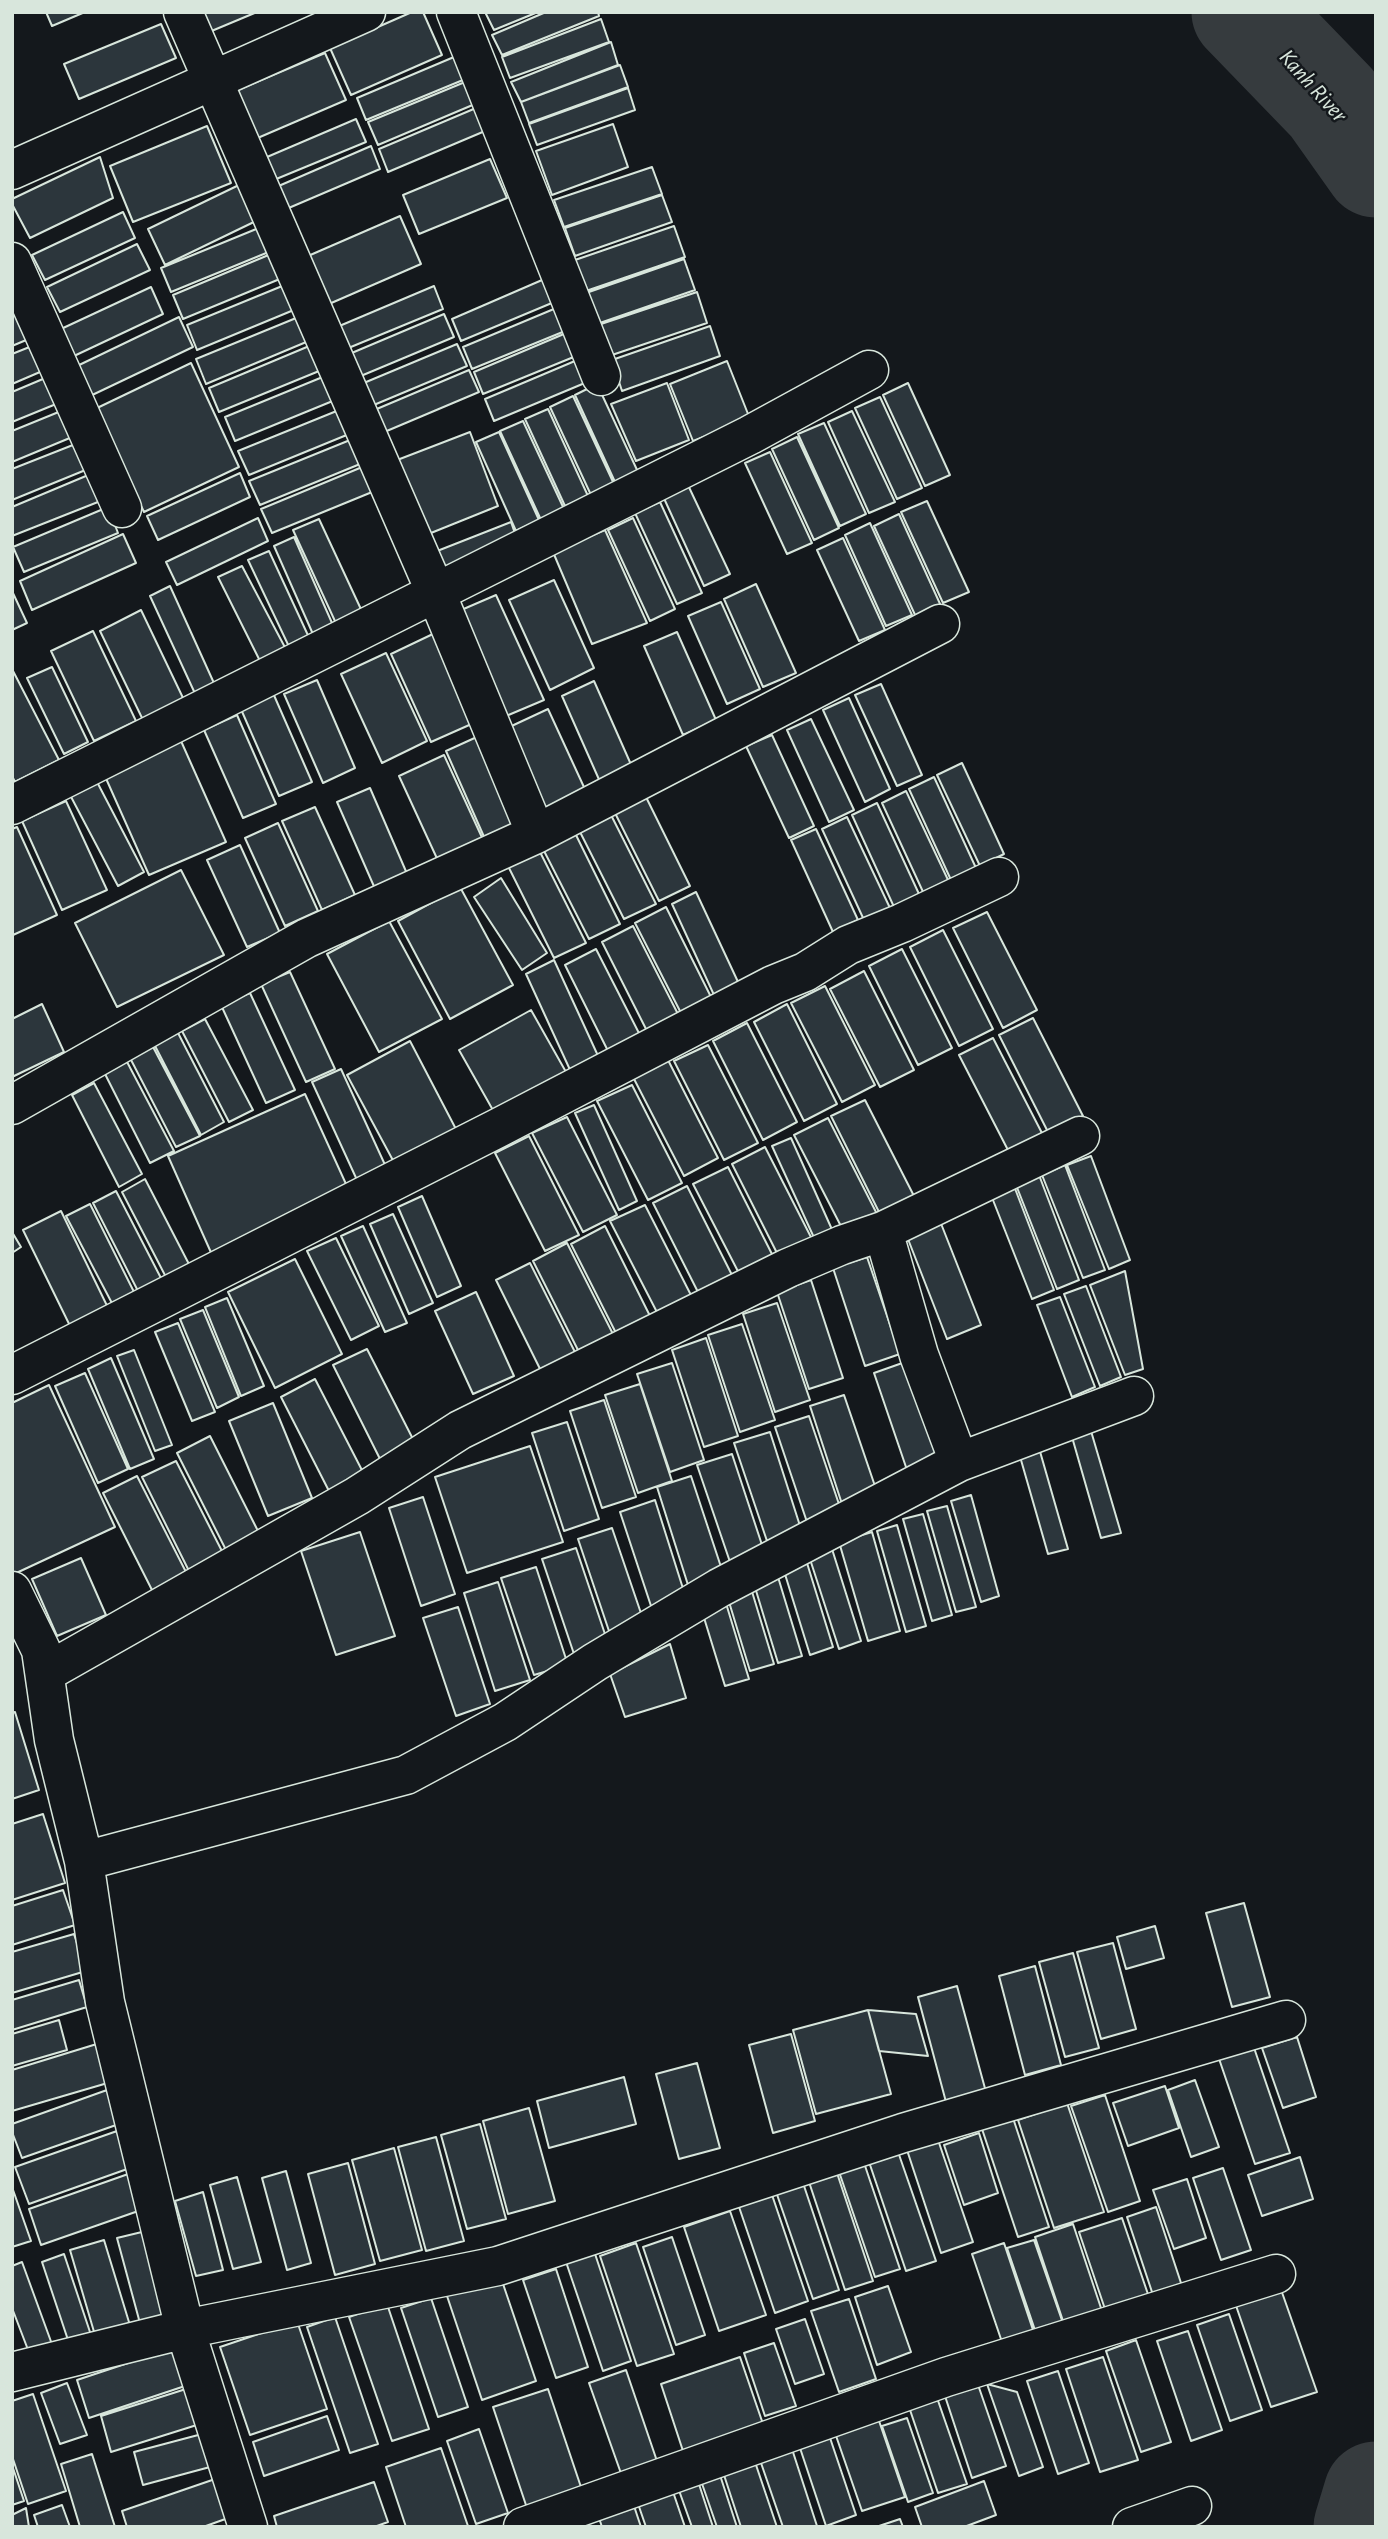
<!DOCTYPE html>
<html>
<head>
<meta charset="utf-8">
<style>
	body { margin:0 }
	#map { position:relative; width:1388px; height:2539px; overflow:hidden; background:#14181c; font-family:"Alegreya Sans",sans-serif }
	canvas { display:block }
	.frame { position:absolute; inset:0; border:14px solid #d8e6dc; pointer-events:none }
</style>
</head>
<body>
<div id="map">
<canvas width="1388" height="2539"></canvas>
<div class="frame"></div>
</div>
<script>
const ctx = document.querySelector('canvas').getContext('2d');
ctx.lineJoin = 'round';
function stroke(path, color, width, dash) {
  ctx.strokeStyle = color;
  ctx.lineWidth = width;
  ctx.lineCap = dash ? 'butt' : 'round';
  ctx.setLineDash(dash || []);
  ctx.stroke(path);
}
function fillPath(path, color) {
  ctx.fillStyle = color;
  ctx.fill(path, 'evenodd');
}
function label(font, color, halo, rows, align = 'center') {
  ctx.font = font + ' "Alegreya Sans",sans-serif';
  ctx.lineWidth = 5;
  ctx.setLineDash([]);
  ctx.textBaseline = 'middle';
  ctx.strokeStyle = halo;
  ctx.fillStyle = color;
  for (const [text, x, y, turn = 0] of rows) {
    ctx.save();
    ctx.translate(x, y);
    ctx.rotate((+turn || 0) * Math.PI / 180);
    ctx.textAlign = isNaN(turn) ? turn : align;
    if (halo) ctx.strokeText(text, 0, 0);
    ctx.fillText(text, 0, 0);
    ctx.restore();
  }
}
const river = new Path2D(`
	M1244,12L1332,103L1376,165
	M1366,2527L1376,2494`);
const building = new Path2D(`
	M46,12H85L52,26Z
	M193,12H257L202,35Z
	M412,12H423L442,55L351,95L330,48Z
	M485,12H538L494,30Z
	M546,12H598L599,16L502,55L492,35Z
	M601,19L609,42L510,78L502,57Z
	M161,24L176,58L79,99L64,64Z
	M611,42L618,65L521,102L511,82Z
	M325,53L346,100L253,140L233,92Z
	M454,57L463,80L366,120L357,98Z
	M620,65L628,87L529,123L521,102Z
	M465,82L475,104L378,145L368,122Z
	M628,88L635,110L537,145L529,124Z
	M476,108L485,131L388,172L379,149Z
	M356,119L366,142L269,182L260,160Z
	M613,124L628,167L552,195L536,151Z
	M207,126L231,183L133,222L110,166Z
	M371,146L380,169L284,210L274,188Z
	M100,157L113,198L30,238L12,204V199Z
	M490,159L507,198L419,234L403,195Z
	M652,167L662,194L564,227L554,200Z
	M241,184L258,220L165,265L148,229Z
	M662,195L672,222L575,256L565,228Z
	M123,212L135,238L45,280L32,255Z
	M400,216L421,264L329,304L308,256Z
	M266,225L276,249L171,292L161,268Z
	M674,226L685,257L586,291L575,260Z
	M137,244L150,270L60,312L47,287Z
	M278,251L287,276L183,319L173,295Z
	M684,259L695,290L597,324L586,293Z
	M549,277L559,300L461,341L452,319Z
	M292,282L301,307L197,350L187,325Z
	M434,286L443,309L346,349L337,327Z
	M151,287L163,314L74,356L61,329Z
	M697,292L707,323L609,356L598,325Z
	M561,306L570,329L472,369L463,347Z
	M20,312L31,338L12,346V315Z
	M444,314L454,337L356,378L347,355Z
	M301,316L311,340L206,384L196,359Z
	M179,317L193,347L88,397L75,367Z
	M710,326L720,356L622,391L612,360Z
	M571,331L581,354L483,394L474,372Z
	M37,344L47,369L12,384V354Z
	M314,344L324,369L219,412L209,388Z
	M457,344L467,366L369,407L359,385Z
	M582,358L592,380L494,421L485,399Z
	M727,361L750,419L693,441L670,384Z
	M191,363L239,467L144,512L95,409Z
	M469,370L479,392L382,433L372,411Z
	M330,374L340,398L235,441L225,417Z
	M50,376L61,402L12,422V392Z
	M667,383L689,440L636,461L611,404Z
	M908,383L950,475L925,486L883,395Z
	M597,384L638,472L615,482L575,395Z
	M573,396L614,484L591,495L550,407Z
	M880,397L922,488L897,499L855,408Z
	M344,408L354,432L249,475L238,451Z
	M66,409L77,435L12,462V431Z
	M548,409L588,496L565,506L525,419Z
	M852,411L895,502L869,513L828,422Z
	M523,421L564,509L541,520L500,431Z
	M824,423L866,514L840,526L798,434Z
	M470,432L498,506L421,537L392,462Z
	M499,432L539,520L516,531L476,442Z
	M797,437L839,528L814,540L772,449Z
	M355,438L365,462L260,505L249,481Z
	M78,443L88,469L12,500V469Z
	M770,452L812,543L787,554L745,463Z
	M367,465L377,490L272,533L261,509Z
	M93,473L103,500L12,536V507Z
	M240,473L250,497L158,540L147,516Z
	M687,483L730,574L704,586L662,494Z
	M927,501L969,592L943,603L901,512Z
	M660,502L702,593L677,604L635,513Z
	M108,507L118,533L24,572L13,547Z
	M899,514L941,606L916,617L874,526Z
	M258,518L268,541L177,585L166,562Z
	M633,518L675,609L650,621L608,530Z
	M319,519L366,620L340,632L293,530Z
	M511,522L519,545L436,578L427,555Z
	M870,523L912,615L886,626L845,535Z
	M605,530L647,623L592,644L553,552Z
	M123,534L136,563L32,610L20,581Z
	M294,537L336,632L316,641L274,546Z
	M843,538L885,630L859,641L817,550Z
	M269,551L312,644L292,653L248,560Z
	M242,566L289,655L263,667L218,577Z
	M554,580L594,668L550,690L509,600Z
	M756,584L796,673L763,687L724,599Z
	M170,586L218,692L198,700L150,596Z
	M12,591L27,623L12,630Z
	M496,595L544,700L499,719L452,614Z
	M721,602L760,689L727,704L688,616Z
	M141,610L184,700L143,720L100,631Z
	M93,631L136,721L94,741L51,651Z
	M677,632L716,720L683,735L644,646Z
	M435,633L476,722L431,742L391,654Z
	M386,653L427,741L382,763L341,674Z
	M52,667L88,742L64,754L27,678Z
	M12,669L59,760L15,782L12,776Z
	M317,680L355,768L323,783L284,694Z
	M594,681L633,769L601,784L562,696Z
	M881,684L922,775L897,786L855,695Z
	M273,693L312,782L279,796L240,707Z
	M849,698L890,789L865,802L823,710Z
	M548,709L589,798L544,818L503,730Z
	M237,715L276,804L243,818L204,730Z
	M811,719L854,810L829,822L787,730Z
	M772,735L814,826L789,838L746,746Z
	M479,736L518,825L485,839L446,751Z
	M181,741L226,842L149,875L104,774Z
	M444,755L485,844L440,865L399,776Z
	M962,763L1004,854L980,866L937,775Z
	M934,777L976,868L951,880L909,789Z
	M96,780L144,872L118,886L69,793Z
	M370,788L408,876L376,891L337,802Z
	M906,791L949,882L924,894L882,803Z
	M644,793L690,886L659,901L613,809Z
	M66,801L107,890L62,910L22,821Z
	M877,803L919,894L894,907L852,815Z
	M315,807L355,895L322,910L282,821Z
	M609,811L656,904L624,919L578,828Z
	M847,817L890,908L864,920L822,829Z
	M278,823L318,911L285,926L245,838Z
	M17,827L57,915L13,935L12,829Z
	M816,829L858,920L833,932L791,840Z
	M574,831L620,924L589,939L542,847Z
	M240,845L280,933L247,947L207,860Z
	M539,850L586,943L554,958L508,866Z
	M181,870L224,955L117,1007L75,923Z
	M501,878L547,953L522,970L474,897Z
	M460,887L513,985L450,1019L398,921Z
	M696,892L739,984L714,995L672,904Z
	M666,907L712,999L682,1015L635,923Z
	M987,912L1037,1010L1003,1028L953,928Z
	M389,921L442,1019L379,1052L327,954Z
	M633,926L680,1018L648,1033L602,942Z
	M943,930L993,1029L959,1046L910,947Z
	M596,949L643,1041L611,1057L565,965Z
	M902,949L952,1048L918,1065L869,966Z
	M554,960L599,1058L571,1072L526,974Z
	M864,971L914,1070L880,1087L830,989Z
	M290,972L335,1069L306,1082L261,984Z
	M825,986L875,1085L842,1102L791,1003Z
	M250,993L295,1090L266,1103L221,1005Z
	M42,1004L64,1052L12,1077V1019Z
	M787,1004L837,1104L804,1121L754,1022Z
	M531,1010L566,1072L494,1112L459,1050Z
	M1033,1018L1083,1116L1049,1134L999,1035Z
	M205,1019L253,1110L229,1122L182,1031Z
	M747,1023L797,1122L763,1140L713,1041Z
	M177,1031L224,1122L201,1135L154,1044Z
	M993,1038L1044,1137L1010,1154L959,1055Z
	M410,1041L458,1133L396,1166L347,1075Z
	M152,1045L200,1136L176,1147L129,1056Z
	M708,1045L758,1143L724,1160L674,1061Z
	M126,1060L174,1151L150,1163L104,1072Z
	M668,1060L718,1158L684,1176L633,1077Z
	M341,1069L386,1167L357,1180L312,1082Z
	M94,1083L142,1174L119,1187L72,1095Z
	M632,1085L682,1183L648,1200L597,1101Z
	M305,1094L351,1195L213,1257L168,1156Z
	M865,1100L915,1198L881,1216L831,1116Z
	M594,1105L637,1201L619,1210L575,1113Z
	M567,1117L617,1215L583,1232L532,1133Z
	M828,1118L878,1216L845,1234L794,1135Z
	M529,1136L579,1235L545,1251L495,1153Z
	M791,1138L834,1234L816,1242L772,1146Z
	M765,1147L816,1247L782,1263L732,1164Z
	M1091,1156L1130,1260L1109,1269L1067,1165Z
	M1065,1165L1105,1270L1083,1278L1042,1175Z
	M728,1167L778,1266L744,1283L693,1184Z
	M1039,1175L1079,1280L1057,1289L1016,1185Z
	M145,1179L192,1270L169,1283L122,1192Z
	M687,1186L737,1285L703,1302L653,1203Z
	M1014,1186L1054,1290L1032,1299L991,1195Z
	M116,1191L163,1282L140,1295L93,1203Z
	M422,1196L461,1286L437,1297L398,1207Z
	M90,1204L136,1296L114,1307L66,1216Z
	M645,1205L695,1303L661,1320L610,1221Z
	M61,1211L112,1316L74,1334L23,1230Z
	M393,1214L433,1303L409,1314L370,1224Z
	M940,1221L981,1325L947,1339L906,1234Z
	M363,1226L407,1323L385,1332L341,1236Z
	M605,1226L655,1326L621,1343L571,1244Z
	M12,1232L21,1247L12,1253Z
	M336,1238L379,1326L351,1340L307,1251Z
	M567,1243L617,1342L583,1360L533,1261Z
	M867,1257L900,1354L865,1366L833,1268Z
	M295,1259L342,1354L275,1388L228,1292Z
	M530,1263L580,1362L545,1379L496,1280Z
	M1125,1271L1143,1369L1125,1375L1090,1285Z
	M811,1280L843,1378L809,1389L777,1292Z
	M1086,1286L1121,1377L1100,1386L1064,1294Z
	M476,1292L514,1376L473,1394L435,1311Z
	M1060,1297L1095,1387L1072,1397L1037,1305Z
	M227,1298L264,1386L241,1396L205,1307Z
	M777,1303L810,1400L775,1412L743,1314Z
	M203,1310L239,1397L217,1408L180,1319Z
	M178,1323L215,1412L192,1421L155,1332Z
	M742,1324L775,1420L740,1432L708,1335Z
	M706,1338L738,1436L704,1447L672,1350Z
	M367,1349L417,1447L383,1465L333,1365Z
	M134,1350L172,1445L155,1451L117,1356Z
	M111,1358L154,1459L130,1469L88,1369Z
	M908,1361L941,1459L907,1470L874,1373Z
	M672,1363L704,1460L670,1472L637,1374Z
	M85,1373L128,1469L98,1483L55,1386Z
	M315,1379L366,1478L331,1495L281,1397Z
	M640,1384L672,1481L638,1493L605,1395Z
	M49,1385L115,1527L12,1575V1403Z
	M844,1395L877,1492L842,1504L810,1406Z
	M604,1400L636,1497L602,1508L570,1411Z
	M273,1403L312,1498L268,1516L229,1421Z
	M809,1416L842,1513L808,1525L775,1427Z
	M567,1422L599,1519L564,1531L532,1433Z
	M1091,1431L1121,1533L1101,1538L1072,1437Z
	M770,1432L801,1529L767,1541L734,1443Z
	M210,1436L260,1535L227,1552L177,1453Z
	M530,1446L563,1542L467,1573L435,1477Z
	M1039,1448L1068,1549L1048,1554L1019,1453Z
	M732,1454L764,1551L730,1562L697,1465Z
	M176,1461L226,1559L192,1577L142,1477Z
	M137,1476L187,1574L153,1592L103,1493Z
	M691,1476L723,1573L688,1585L657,1487Z
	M971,1495L999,1596L981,1602L951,1501Z
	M423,1497L455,1594L421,1606L389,1508Z
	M655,1500L686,1598L652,1609L620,1512Z
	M947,1506L976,1607L956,1612L927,1511Z
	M923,1514L952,1615L932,1621L903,1519Z
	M897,1525L926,1626L906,1632L877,1531Z
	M612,1528L645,1625L611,1637L578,1539Z
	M360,1532L395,1636L336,1655L301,1551Z
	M872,1532L900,1631L868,1641L839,1542Z
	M576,1548L609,1646L575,1657L542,1559Z
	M832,1549L861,1641L839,1649L809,1556Z
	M81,1558L106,1615L57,1636L32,1579Z
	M807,1563L833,1647L810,1655L784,1571Z
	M536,1567L568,1665L534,1675L501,1578Z
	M778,1577L802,1656L778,1663L754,1584Z
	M498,1582L530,1680L495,1691L464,1593Z
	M750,1585L774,1664L750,1671L726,1592Z
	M725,1600L749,1679L725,1686L701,1608Z
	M458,1607L490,1704L456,1716L423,1618Z
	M670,1644L686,1698L625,1717L610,1674Z
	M15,1712L39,1790L12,1799V1713Z
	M43,1814L65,1883L12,1900V1824Z
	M63,1890L75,1925L12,1945V1906Z
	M1244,1903L1270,1997L1232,2007L1206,1913Z
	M1155,1926L1164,1958L1126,1969L1117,1937Z
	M74,1934L86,1971L12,1993V1952Z
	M1113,1943L1136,2029L1101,2039L1077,1952Z
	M1073,1953L1099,2048L1065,2057L1039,1962Z
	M1035,1966L1061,2065L1025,2075L999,1976Z
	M79,1980L87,2007L12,2030V2000Z
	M957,1986L986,2092L946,2102L918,1997Z
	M868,2010L916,2014L928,2056L879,2051Z
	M868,2010L891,2094L816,2114L793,2030Z
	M59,2020L67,2050L12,2066V2034Z
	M791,2034L815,2121L773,2133L749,2045Z
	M1297,2037L1316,2097L1283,2108L1262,2048Z
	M1251,2039L1290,2153L1255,2164L1216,2050Z
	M100,2043L111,2082L12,2111V2070Z
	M697,2063L720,2148L679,2159L656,2074Z
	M624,2077L636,2124L549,2148L537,2101Z
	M1195,2080L1219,2147L1191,2157L1168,2090Z
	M1165,2086L1179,2128L1128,2146L1113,2103Z
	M107,2090L119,2124L22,2158L12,2132V2124Z
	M1105,2095L1140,2201L1108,2212L1071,2106Z
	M1067,2103L1104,2212L1054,2228L1018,2120Z
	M529,2108L555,2201L508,2214L483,2121Z
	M1013,2118L1049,2227L1018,2237L982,2129Z
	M480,2124L506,2219L467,2229L441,2135Z
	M117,2131L130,2168L29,2204L15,2167Z
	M979,2133L998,2193L964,2205L944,2145Z
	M436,2137L464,2241L426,2251L398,2147Z
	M937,2137L973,2242L941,2253L905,2144Z
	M896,2146L936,2261L906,2271L867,2156Z
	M394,2148L422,2250L380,2261L352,2160Z
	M861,2154L900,2269L875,2277L836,2163Z
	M1300,2157L1313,2199L1262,2216L1248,2175Z
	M348,2163L375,2264L335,2275L308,2174Z
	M834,2164L873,2281L845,2290L806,2173Z
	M1223,2168L1251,2250L1221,2260L1193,2178Z
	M286,2171L311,2263L287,2270L262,2178Z
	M131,2173L144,2209L41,2245L29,2209Z
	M800,2174L839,2290L813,2299L773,2183Z
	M237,2177L261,2262L233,2269L210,2185Z
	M1187,2179L1206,2238L1174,2249L1153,2190Z
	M12,2187L31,2241L12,2247Z
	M770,2189L808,2301L775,2313L737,2201Z
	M203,2192L223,2270L196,2276L175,2201Z
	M1156,2207L1182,2286L1153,2295L1127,2217Z
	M730,2211L766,2315L719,2331L684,2227Z
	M1122,2218L1151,2303L1108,2318L1079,2232Z
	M1073,2224L1104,2317L1066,2330L1035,2237Z
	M146,2231L170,2320L141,2327L117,2238Z
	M672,2237L705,2335L676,2345L643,2247Z
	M104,2240L132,2332L97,2342L70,2250Z
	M1034,2240L1065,2329L1038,2339L1007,2248Z
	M636,2243L674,2354L637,2366L600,2256Z
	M1004,2243L1036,2339L1003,2345L972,2254Z
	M593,2248L631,2361L603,2371L565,2259Z
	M64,2254L94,2344L72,2352L42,2262Z
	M22,2262L53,2347L30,2355L12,2308V2266Z
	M556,2269L588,2367L556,2378L523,2280Z
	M500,2275L536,2381L482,2400L446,2293Z
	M1278,2281L1317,2392L1271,2407L1233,2297Z
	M888,2286L911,2352L877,2365L855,2297Z
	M431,2298L468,2407L438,2417L401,2308Z
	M849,2299L876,2379L839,2392L811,2311Z
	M387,2304L429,2429L392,2441L349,2317Z
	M1229,2314L1262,2410L1230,2421L1197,2325Z
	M335,2317L378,2444L350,2453L307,2327Z
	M805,2319L824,2374L795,2384L776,2329Z
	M297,2321L327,2409L250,2435L220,2347Z
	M1188,2331L1222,2430L1191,2441L1157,2341Z
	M1136,2340L1171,2442L1141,2452L1106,2351Z
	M774,2343L796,2406L765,2416L744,2353Z
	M182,2345L194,2383L89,2418L77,2380Z
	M740,2357L763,2424L683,2451L661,2384Z
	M1103,2357L1138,2460L1100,2472L1066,2369Z
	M626,2370L659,2467L623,2479L589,2383Z
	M1058,2371L1089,2463L1058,2474L1027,2381Z
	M975,2376L1006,2466L972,2478L942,2387Z
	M67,2383L87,2435L60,2444L41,2393Z
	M987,2384L1017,2392L1043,2467L1019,2476Z
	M189,2388L200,2424L111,2452L101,2416Z
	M548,2389L584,2496L529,2514L493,2407Z
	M935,2392L967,2484L938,2493L907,2401Z
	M33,2394L66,2491L28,2504L12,2456V2401Z
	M877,2415L905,2497L862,2511L834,2430Z
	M327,2416L339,2450L264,2476L253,2442Z
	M907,2418L933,2493L908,2502L882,2426Z
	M826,2426L856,2515L826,2526L796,2436Z
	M479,2429L508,2513L476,2524L447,2441Z
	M202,2434L210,2467L143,2485L134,2452Z
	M441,2448L468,2526L406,2527L386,2467Z
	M792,2449L817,2526L814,2527H783L760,2460Z
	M92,2454L115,2527H80L61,2464Z
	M755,2462L777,2527H741L723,2472Z
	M12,2465L24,2501L12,2505Z
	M718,2469L737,2527H717L699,2475Z
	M696,2475L713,2527H692L676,2482Z
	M218,2478L231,2517L203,2527H127L122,2511Z
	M984,2481L996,2515L964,2527H922L915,2507Z
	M374,2482L388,2522L374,2527H277L274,2516Z
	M670,2483L685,2527H646L635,2495Z
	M632,2500L641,2527H602L597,2512Z
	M62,2505L70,2527H38L34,2515Z
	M26,2508L29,2527H12V2515Z
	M900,2519L903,2527H876Z`);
const street = new Path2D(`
	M183,12L436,593L536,834
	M456,12L601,376
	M12,170L366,12
	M12,262L122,508
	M12,805L750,435L869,370
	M12,1105L307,938L536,834L940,624
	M12,1375L498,1128L773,985L805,972L848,945L902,923L999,877
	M959,1462L1134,1396
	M12,1591L41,1650L54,1740L84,1861L105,2002L185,2329L248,2527
	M45,1673L357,1496L460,1430L788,1268L842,1245L883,1231L1080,1136
	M84,1861L406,1775L505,1722L595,1662L719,1588L959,1462L919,1355L883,1231
	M12,2372L185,2329L498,2266L903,2133L1286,2020
	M523,2527L946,2377L1276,2274
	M1132,2527L1192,2506`);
const waterNames = [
	["Kanh River",1313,86,48]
];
stroke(river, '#363b3e', 105);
fillPath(building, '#2c363c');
stroke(building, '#d8e6dc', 2);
stroke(street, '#d8e6dc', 41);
stroke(street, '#14181c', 38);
label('italic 23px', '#d8e6dc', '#14181c', waterNames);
</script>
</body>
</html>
